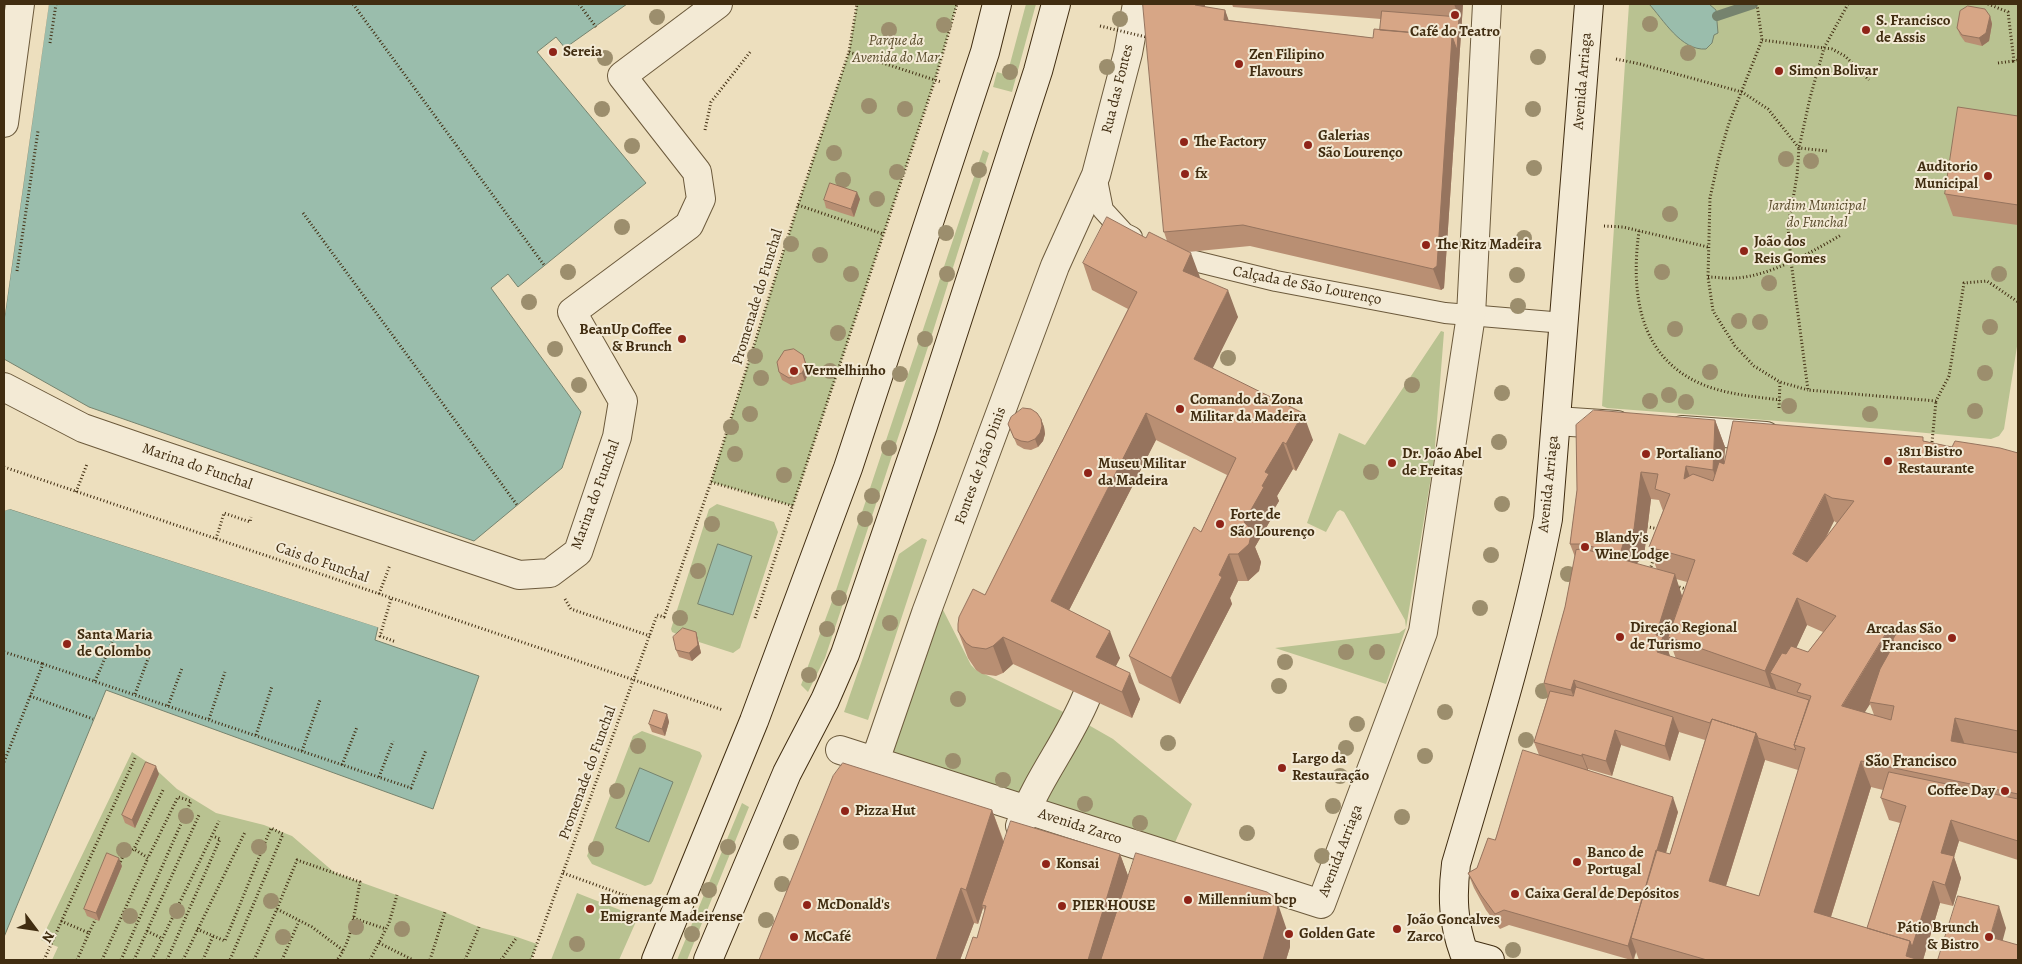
<!DOCTYPE html>
<html>
<head>
<meta charset="utf-8">
<style>
	body { margin:0 }
	#map { position:relative; width:2022px; height:964px; overflow:hidden; background:#eddfbe; font-family:Alegreya,serif }
	canvas { display:block }
	.frame { position:absolute; inset:0; border:5px solid #412d11; pointer-events:none }
	.north { position:absolute; left:10px; top:904px; width:50px; height:50px; -webkit-text-stroke:4px #f3ead5; paint-order:stroke; rotate:121deg; font-size:14px; font-weight:700; line-height:20px; text-align:center; color:#412d11 }
	.north::after { content:''; display:block; margin:auto; width:18px; height:22px; background:#412d11; clip-path:polygon(50% 0,100% 100%,50% 72%,0 100%) }
</style>
</head>
<body>
<div id="map">
<canvas width="2022" height="964"></canvas>
<div class="frame"></div>
<div class="north">N</div>
</div>
<script>
const ctx = document.querySelector('canvas').getContext('2d');
ctx.lineJoin = 'round';
function fillPath(path, color) {
  ctx.fillStyle = color;
  ctx.fill(path, 'evenodd');
}
function stroke(path, color, width, dash) {
  ctx.strokeStyle = color;
  ctx.lineWidth = width;
  ctx.lineCap = dash ? 'butt' : 'round';
  ctx.setLineDash(dash || []);
  ctx.stroke(path);
}
function label(font, color, halo, rows, align = 'center') {
  ctx.font = font + ' Alegreya,serif';
  ctx.lineWidth = 4;
  ctx.setLineDash([]);
  ctx.textBaseline = 'middle';
  ctx.strokeStyle = halo;
  ctx.fillStyle = color;
  for (const [text, x, y, turn = 0] of rows) {
    ctx.save();
    ctx.translate(x, y);
    ctx.rotate((+turn || 0) * Math.PI / 180);
    ctx.textAlign = isNaN(turn) ? turn : align;
    if (halo) ctx.strokeText(text, 0, 0);
    ctx.fillText(text, 0, 0);
    ctx.restore();
  }
}
const green = new Path2D(`
	M857,4H957L935,80L793,506L711,482L798,205L849,52Z
	M1026,4H1036L1012,92L993,87L997,72L1007,75Z
	M1629,4H2018V340L2004,429L1999,436L1991,439L1883,429L1607,408L1602,406Z
	M983,150L989,153L929,344L825,658L808,692L801,685L834,596Z
	M1441,331L1444,332L1434,459L1406,628L1386,684L1275,648L1399,633L1406,628L1405,620L1344,512L1340,510L1337,512L1326,532L1307,523L1339,433L1365,445Z
	M717,504L774,522L778,532L740,648L733,653L699,642L698,639L684,637L672,632L671,629L709,509Z
	M922,538L927,540L868,720L844,712L899,554Z
	M939,602L971,665L976,670L1078,719L1113,739L1192,804L1169,856L878,751Z
	M642,731L700,752L702,756L653,881L651,884L645,886L592,864L587,856L633,736Z
	M132,752L150,764L177,789L216,813L264,825L292,836L335,873L444,912L479,927L517,937L537,944L531,960H52L58,947L41,940Z
	M742,803L749,807L687,960H677Z
	M577,893L638,917L619,960L567,959L551,960Z`);
const water = new Path2D(`
	M49,4H627L565,48L556,37L537,52L646,183L518,287L508,274L491,288L581,412L562,468L474,541L89,407L4,359V321Z
	M1649,4H1709L1716,10L1718,33L1714,35L1712,43L1706,49C1681,51 1663,19 1649,4Z
	M10,509L378,627L375,640L479,676L433,809L106,690L4,937V511Z
	M718,544L752,556L733,615L698,604Z
	M640,768L673,782L649,842L616,828Z`);
const pier = new Path2D(`
	M46,4H49L4,321V304Z
	M11,506L379,625L380,628L10,509L4,511V508Z`);
const stream = new Path2D(`
	M1717,16L1753,4`);
const path = new Path2D(`
	M353,4L544,265
	M579,4L596,27
	M1757,4L1762,40L1729,123L1719,157L1710,198L1708,277L1713,311L1735,346L1754,366L1780,382L1808,390
	M1848,4L1824,48L1810,98L1799,148L1797,176L1788,227L1791,261L1808,390L1936,401L1949,376L1964,283L1987,281L2018,302
	M1988,4L2008,12L2014,61L2018,60
	M1762,40L1832,49L1845,56L1869,80
	M50,43L56,4
	M849,52L941,82
	M1616,59L1640,64L1742,92L1768,109L1799,148L1827,151
	M1998,63L2014,61
	M705,130L711,102L751,51
	M798,205L883,234
	M303,213L517,505
	M1604,226L1623,227L1708,247
	M1639,231C1630,297 1640,364 1712,388C1734,395 1757,397 1780,400
	M17,271L38,131
	M1708,277C1717,277 1727,279 1736,278C1770,276 1812,252 1841,235
	M1779,408L1780,382
	M1932,442L1936,401
	M4,467L723,710
	M711,482L793,506
	M76,492L87,464
	M1643,526L1659,529
	M216,539L224,513L250,522L251,517
	M1650,570L1655,554
	M1676,586L1689,590
	M379,594L390,565
	M391,599L380,636L396,642
	M565,599L571,609L650,636
	M755,618L935,80L957,4
	M4,652L43,664
	M95,681L112,642
	M135,694L149,656
	M30,696L93,719
	M168,706L182,668
	M209,719L225,672
	M256,735L272,686
	M302,751L320,700
	M4,762L43,664L411,788L426,750
	M342,765L357,727
	M379,777L393,741
	M119,865L123,856L134,849L164,788
	M563,873L646,903
	M277,909L297,860L360,882C355,907 353,940 337,960
	M353,918L386,929
	M61,921L89,933L97,916
	M197,929L225,941L271,828L283,834L230,960
	M147,931L161,938
	M379,943L413,960
	M44,960L136,756
	M77,960L89,933
	M102,960L148,858L134,849
	M121,960L191,801L178,797L148,858
	M134,960L199,815
	M152,960L219,821
	M167,960L220,839L213,836
	M183,960L245,832
	M203,960L213,936
	M254,960L277,909L312,927L344,951
	M282,960L299,921
	M370,960L389,923L397,895
	M430,960L445,912
	M465,960L479,927
	M501,960L517,937
	M531,960L657,615L664,617L711,482L798,205L849,52L857,4`);
const lane = new Path2D(`
	M1096,175L1103,210L1124,233L1132,237
	M1170,255L1276,281L1445,313L1564,323`);
const street = new Path2D(`
	M4,123L20,4
	M4,387L83,428L141,448L519,575L550,573L578,552L617,437L623,401L572,312L689,225L701,199L697,172L622,76L718,4
	M1556,421L1617,425
	M1682,430L1766,436
	M840,750L1321,904L1423,632L1471,315L1487,4
	M875,761L926,613L1055,266L1096,175L1128,53L1137,4
	M1020,826C1036,781 1068,742 1086,698`);
const secondary = new Path2D(`
	M656,960L754,721L848,468L985,52L997,4
	M708,960L787,773L825,700L845,654L923,426L1038,71L1056,4
	M1490,960L1464,953C1453,923 1452,896 1456,864C1490,749 1525,637 1548,519L1589,4`);
const pathBridge = new Path2D(`
	M1100,26L1150,38`);
const trees = [
	[657,17],
	[1120,19],
	[1650,24],
	[944,25],
	[889,30],
	[1688,53],
	[1538,57],
	[605,58],
	[1107,67],
	[1010,72],
	[869,106],
	[602,109],
	[905,109],
	[1533,109],
	[632,146],
	[834,153],
	[1786,159],
	[1811,161],
	[1534,168],
	[979,170],
	[897,172],
	[843,180],
	[877,199],
	[1670,214],
	[622,227],
	[946,233],
	[1524,238],
	[791,244],
	[820,255],
	[568,272],
	[1662,272],
	[851,274],
	[947,274],
	[1999,274],
	[1517,275],
	[1769,283],
	[529,302],
	[1518,306],
	[1739,321],
	[1760,322],
	[1990,327],
	[1675,329],
	[838,333],
	[925,339],
	[555,349],
	[755,356],
	[1228,358],
	[830,371],
	[1710,372],
	[1985,373],
	[900,374],
	[761,378],
	[579,385],
	[1412,385],
	[1502,393],
	[1669,395],
	[1650,401],
	[1686,402],
	[1789,406],
	[1975,411],
	[750,414],
	[1870,414],
	[731,427],
	[1499,442],
	[889,448],
	[735,454],
	[1371,472],
	[784,475],
	[872,496],
	[1502,504],
	[865,519],
	[712,524],
	[1491,555],
	[698,571],
	[1568,574],
	[839,598],
	[1480,608],
	[680,618],
	[890,623],
	[827,629],
	[1346,652],
	[1377,652],
	[1285,662],
	[809,675],
	[1279,686],
	[1543,691],
	[958,699],
	[1445,712],
	[1357,724],
	[1526,740],
	[1168,743],
	[638,746],
	[1346,748],
	[1425,756],
	[953,761],
	[1340,776],
	[1003,780],
	[617,791],
	[1085,804],
	[1333,806],
	[186,816],
	[1402,817],
	[1140,823],
	[1247,833],
	[791,842],
	[259,847],
	[728,847],
	[596,849],
	[124,850],
	[1322,856],
	[782,884],
	[709,890],
	[271,901],
	[177,911],
	[130,916],
	[766,920],
	[356,927],
	[402,929],
	[692,934],
	[283,937],
	[577,944],
	[1513,950]
];
const wall = new Path2D(`
	M1143,4H1205V7L1225,10L1228,20L1373,38L1380,30L1381,19L1233,7L1232,4H1463L1444,288L1441,290L1250,246L1188,252L1200,279L1238,317L1212,368L1313,440L1296,471L1293,469L1277,496L1279,501L1273,511L1274,514L1255,547L1261,562L1259,571L1248,581H1238L1230,598L1232,604L1180,704L1139,683L1129,656L1201,532L1227,475L1156,440L1069,610L1120,658L1116,666L1140,699L1132,718L1013,664L1003,673L996,676L982,674L976,670L968,658L958,631L985,595L1128,309L1092,290L1083,263L1146,238L1167,241L1164,232Z
	M1990,16L1992,24L1989,41L1982,46L1965,42L1960,35L1957,28Z
	M2018,116V225L1953,216L1945,194Z
	M860,199L854,217L826,208L824,200Z
	M803,355L809,372L805,381L791,385L782,380L779,372Z
	M1041,419L1044,427L1045,434L1043,441L1038,447L1031,450L1024,449L1017,445L1008,424Z
	M1715,420L1725,447L1724,462L1924,441L1952,447L2018,453V860L1959,841L1954,857L1961,878L1953,906L1940,903L1923,960H1639L1636,952L1634,960H1631L1509,925L1500,929L1486,910L1474,888L1468,873L1477,868L1495,840L1539,755L1534,742L1548,696L1544,683L1565,607L1575,557L1570,544L1577,490ZM1651,499L1659,500L1663,511L1649,547L1657,570L1636,564L1644,556ZM1834,521L1837,523L1826,538ZM1676,579L1687,582L1682,596ZM1807,625L1823,632L1808,652L1796,648ZM1669,639L1676,659L1670,657L1667,647ZM1870,704L1874,715L1864,712ZM1679,732L1705,740L1670,854L1666,853L1678,812L1588,770V769L1612,776L1621,745L1670,761ZM1765,760L1798,770L1759,896L1726,886ZM1871,787L1883,790L1881,798L1889,820L1900,823L1867,928L1831,917Z
	M696,632L698,640L701,653L692,661L679,657L676,650Z
	M667,714L669,722L665,736L652,732L649,724Z
	M159,774L135,828L125,823L122,815Z
	M992,810L1004,842L1120,854L1128,876L1290,939V947L1286,960H965L977,938L985,911L983,908L978,924L974,923L960,960H759Z
	M122,866L99,921L87,916L84,909Z`);
const shadedWall = new Path2D(`
	M1196,4H1205L1203,27L1195,5Z
	M1454,4H1463L1444,288L1441,290L1433,269L1452,36L1459,17Z
	M1225,10L1233,32L1224,20Z
	M1990,16L1992,24L1989,41L1982,46L1979,38Z
	M857,192L860,199L854,217L851,209Z
	M1191,253L1201,280L1183,271Z
	M1228,290L1238,317L1204,386L1194,359Z
	M803,355L809,372L805,381L802,373Z
	M1146,413L1156,440L1060,628L1051,601Z
	M1303,413L1313,440L1296,471L1286,444Z
	M1041,419L1044,427L1045,434L1043,441L1038,447L1035,439Z
	M1715,420L1725,447L1722,497L1713,470Z
	M1283,442L1293,469L1277,496L1279,501L1273,511L1274,514L1255,547L1261,562L1259,571L1248,581L1238,554L1244,522L1262,486L1265,472Z
	M1686,466L1696,493L1684,479Z
	M1641,472L1651,499L1644,556L1635,565L1630,581L1620,554Z
	M1825,494L1834,521L1803,581L1793,554Z
	M1229,554L1238,581L1230,598L1232,604L1180,704L1171,678Z
	M1675,574L1682,596L1668,637L1669,639L1667,647L1671,659L1657,652L1656,635Z
	M1797,598L1807,625L1783,677L1770,673L1777,691L1774,698L1765,671Z
	M1892,624L1902,650L1869,702L1870,704L1852,733L1842,706Z
	M1110,631L1120,658L1106,684L1096,657Z
	M696,632L698,640L701,653L692,661L689,653Z
	M1003,637L1013,664L1003,673L993,646Z
	M1130,673L1140,699L1132,718L1122,692Z
	M1574,680L1582,702L1579,711L1571,690Z
	M667,714L669,722L665,736L662,729Z
	M1673,717L1679,732L1670,761L1665,746Z
	M1955,718L1965,745L1951,741Z
	M1615,730L1621,745L1612,776L1606,761Z
	M1756,733L1765,760L1719,908L1709,881Z
	M1582,754L1588,769V771L1582,756Z
	M1861,761L1871,787L1824,939L1814,912Z
	M156,766L159,774L135,828L132,820Z
	M1673,797L1678,812L1640,940L1631,938L1636,952L1633,960L1628,946Z
	M992,810L1004,844L982,905L983,908L978,924L966,890Z
	M1951,820L1959,841L1954,857L1961,878L1953,906L1945,885L1941,853Z
	M1120,854L1130,881L1106,960H1088Z
	M119,858L122,866L99,921L96,913Z
	M1933,881L1940,903L1923,960H1908L1906,956L1910,941Z
	M961,888L974,923L960,960H936Z
	M1278,904L1290,939V947L1286,960H1263Z
	M1999,906L2006,928L1998,958L1990,937Z`);
const building = new Path2D(`
	M1143,4H1196L1195,5L1225,10L1224,20L1373,38L1374,29L1452,36L1437,266L1433,269L1243,225L1164,232Z
	M1968,6L1985,9L1990,16L1986,33L1979,38L1962,35L1957,28L1960,11Z
	M1382,11L1459,17L1457,50L1452,36L1380,30Z
	M1958,107L2018,116V205L1945,194Z
	M830,183L857,192L851,209L824,200Z
	M1107,217L1146,238L1149,232L1191,253L1183,271L1228,290L1194,359L1303,413L1286,444L1283,442L1265,472L1269,474L1262,486L1264,487L1244,522L1248,526L1251,535L1249,544L1238,554H1229L1219,575L1222,577L1171,678L1129,656L1194,527L1201,532L1236,458L1146,413L1051,601L1110,631L1096,657L1130,673L1122,692L1003,637L993,646L986,649L972,647L966,643L958,631V624L959,617L973,589L985,595L1137,292L1083,263Z
	M794,349L803,355L806,365L802,373L789,378L779,372L777,362L784,351Z
	M1023,408L1031,409L1037,413L1041,419L1042,426L1040,433L1035,439L1028,442L1021,441L1014,438L1008,424L1011,417Z
	M1594,410L1715,420L1713,470L1686,466L1684,479L1693,474L1713,481L1719,462L1724,464L1733,421L1923,437V441L1952,447L1955,441L2000,448L2018,453V731L1955,718L1951,741L2018,753V794L1861,761L1814,912L1910,941L1906,956L1919,960H1707L1631,938L1656,850L1670,854L1712,719L1756,733L1709,881L1759,896L1805,748L1794,745L1811,696L1797,692L1801,684L1770,673L1782,653L1786,654L1791,646L1808,652L1836,616L1797,598L1765,671L1668,637L1695,560L1649,547L1670,494L1655,489L1658,474L1641,472L1634,529L1625,538L1620,554L1582,544H1570L1577,490L1576,425ZM1825,494L1832,498L1854,501L1807,562L1793,554ZM1892,624L1899,629L1893,639L1894,644L1880,669L1869,702L1894,706L1891,720L1842,706Z
	M1584,549L1675,574L1656,635L1663,637L1657,652L1809,700L1794,745L1796,750L1758,738L1756,733L1712,719L1710,723L1574,680L1571,690L1544,683L1565,607L1576,550Z
	M683,628L696,632L698,645L689,653L676,650L673,637Z
	M1576,687L1673,717L1665,746L1615,730L1606,761L1582,754V756L1534,742L1550,691L1573,696Z
	M654,710L667,714L662,729L649,724Z
	M1523,750L1673,797L1628,946L1504,910L1495,914L1481,895L1468,873L1477,868L1488,838L1495,840Z
	M146,762L156,766L132,820L122,815Z
	M843,763L992,810L966,890L961,888L936,960H759L833,776Z
	M1889,772L2018,799V841L1951,820L1941,853L1954,856L1945,885L1933,881L1912,947L1910,941L1867,928L1906,806L1881,798Z
	M1011,821L1120,854L1088,960H965L973,937L977,938L986,906L982,905Z
	M107,853L119,858L96,913L84,909Z
	M1136,853L1267,892L1274,897L1278,904L1277,912L1263,960H1101Z
	M1958,896L1999,906L1990,937L2018,945V960H1938Z`);
const markers = [
	[1455,15,5,"#8f2418"],
	[1866,30,5,"#8f2418"],
	[553,52,5,"#8f2418"],
	[1239,64,5,"#8f2418"],
	[1779,71,5,"#8f2418"],
	[1184,142,5,"#8f2418"],
	[1308,145,5,"#8f2418"],
	[1185,174,5,"#8f2418"],
	[1988,176,5,"#8f2418"],
	[1426,245,5,"#8f2418"],
	[1744,251,5,"#8f2418"],
	[682,339,5,"#8f2418"],
	[794,371,5,"#8f2418"],
	[1180,409,5,"#8f2418"],
	[1646,454,5,"#8f2418"],
	[1888,461,5,"#8f2418"],
	[1392,463,5,"#8f2418"],
	[1088,473,5,"#8f2418"],
	[1220,524,5,"#8f2418"],
	[1585,547,5,"#8f2418"],
	[1620,637,5,"#8f2418"],
	[1952,638,5,"#8f2418"],
	[67,644,5,"#8f2418"],
	[1282,768,5,"#8f2418"],
	[2005,791,5,"#8f2418"],
	[845,811,5,"#8f2418"],
	[1577,862,5,"#8f2418"],
	[1046,864,5,"#8f2418"],
	[1515,894,5,"#8f2418"],
	[1188,900,5,"#8f2418"],
	[807,905,5,"#8f2418"],
	[1062,906,5,"#8f2418"],
	[590,909,5,"#8f2418"],
	[1397,929,5,"#8f2418"],
	[1289,934,5,"#8f2418"],
	[794,937,5,"#8f2418"],
	[1989,937,5,"#8f2418"]
];
const poiNames = [
	["S. Francisco",1876,21],
	["de Assis",1876,38],
	["Café do Teatro",1455,32,"center"],
	["Sereia",563,52],
	["Zen Filipino",1249,55],
	["Flavours",1249,72],
	["Simon Bolivar",1789,71],
	["Galerias",1318,136],
	["São Lourenço",1318,153],
	["The Factory",1194,142],
	["Auditorio",1978,167,"right"],
	["Municipal",1978,184,"right"],
	["fx",1195,174],
	["João dos",1754,242],
	["Reis Gomes",1754,259],
	["The Ritz Madeira",1436,245],
	["BeanUp Coffee",672,330,"right"],
	["& Brunch",672,347,"right"],
	["Vermelhinho",804,371],
	["Comando da Zona",1190,400],
	["Militar da Madeira",1190,417],
	["1811 Bistro",1898,452],
	["Restaurante",1898,469],
	["Dr. João Abel",1402,454],
	["de Freitas",1402,471],
	["Portaliano",1656,454],
	["Museu Militar",1098,464],
	["da Madeira",1098,481],
	["Forte de",1230,515],
	["São Lourenço",1230,532],
	["Blandy's",1595,538],
	["Wine Lodge",1595,555],
	["Direção Regional",1630,628],
	["de Turismo",1630,645],
	["Arcadas São",1942,629,"right"],
	["Francisco",1942,646,"right"],
	["Santa Maria",77,635],
	["de Colombo",77,652],
	["Largo da",1292,759],
	["Restauração",1292,776],
	["Coffee Day",1995,791,"right"],
	["Pizza Hut",855,811],
	["Banco de",1587,853],
	["Portugal",1587,870],
	["Konsai",1056,864],
	["Caixa Geral de Depósitos",1525,894],
	["Homenagem ao",600,900],
	["Emigrante Madeirense",600,917],
	["Millennium bcp",1198,900],
	["McDonald's",817,905],
	["PIER HOUSE",1072,906],
	["João Goncalves",1407,920],
	["Zarco",1407,937],
	["Pátio Brunch",1979,928,"right"],
	["& Bistro",1979,945,"right"],
	["Golden Gate",1299,934],
	["McCafé",804,937]
];
const parkNames = [
	["Parque da",896,41],
	["Avenida do Mar",896,58],
	["Jardim Municipal",1817,206],
	["do Funchal",1817,223]
];
const streetNames = [
	["Avenida Arriaga",1583,81,-85],
	["Rua das Fontes",1118,89,-76],
	["Calçada de São Lourenço",1307,286,11],
	["Promenade do Funchal",758,297,-73],
	["Fontes de João Dinis",981,466,-70],
	["Marina do Funchal",197,467,19],
	["Avenida Arriaga",1549,484,-84],
	["Marina do Funchal",596,495,-70],
	["Cais do Funchal",322,563,19],
	["Promenade do Funchal",588,773,-70],
	["Avenida Zarco",1080,827,18],
	["Avenida Arriaga",1341,851,-69]
];
const neighbourhoodNames = [
	["São Francisco",1911,762]
];
fillPath(green, '#b9c291');
fillPath(water, '#9abdac');
stroke(water, '#76836e', 1);
fillPath(pier, '#eddfbe');
stroke(stream, '#76836e', 10);
stroke(lane, '#6c5a3c', 22);
stroke(street, '#6c5a3c', 30);
stroke(secondary, '#412d11', 30);
stroke(path, '#412d11', 3, [1, 2.5]);
stroke(lane, '#f3ead5', 20);
stroke(street, '#f3ead5', 28);
stroke(secondary, '#f3ead5', 28);
stroke(pathBridge, '#412d11', 3, [1, 2.5]);
ctx.fillStyle = '#9c8e6d';
for (const [x, y] of trees) {
  ctx.beginPath();
  ctx.arc(x, y, 8, 0, 2 * Math.PI);
  ctx.fill();
}
fillPath(wall, '#b98f73');
fillPath(shadedWall, '#96745e');
fillPath(building, '#d7a686');
stroke(building, '#96745e', 1);
for (const [x, y, r, color] of markers) {
  const dot = new Path2D();
  dot.arc(x, y, r, 0, 2 * Math.PI);
  ctx.fillStyle = color;
  ctx.fill(dot);
  stroke(dot, '#f3ead5', 2);
}
label('bold 15px', '#412d11', '#f3ead5', poiNames, 'left');
label('italic 15px', '#594b2b', '#f3ead5', parkNames);
label('15px', '#412d11', '#f3ead5', streetNames);
label('bold 16px', '#412d11', '#f3ead5', neighbourhoodNames);
</script>
</body>
</html>
